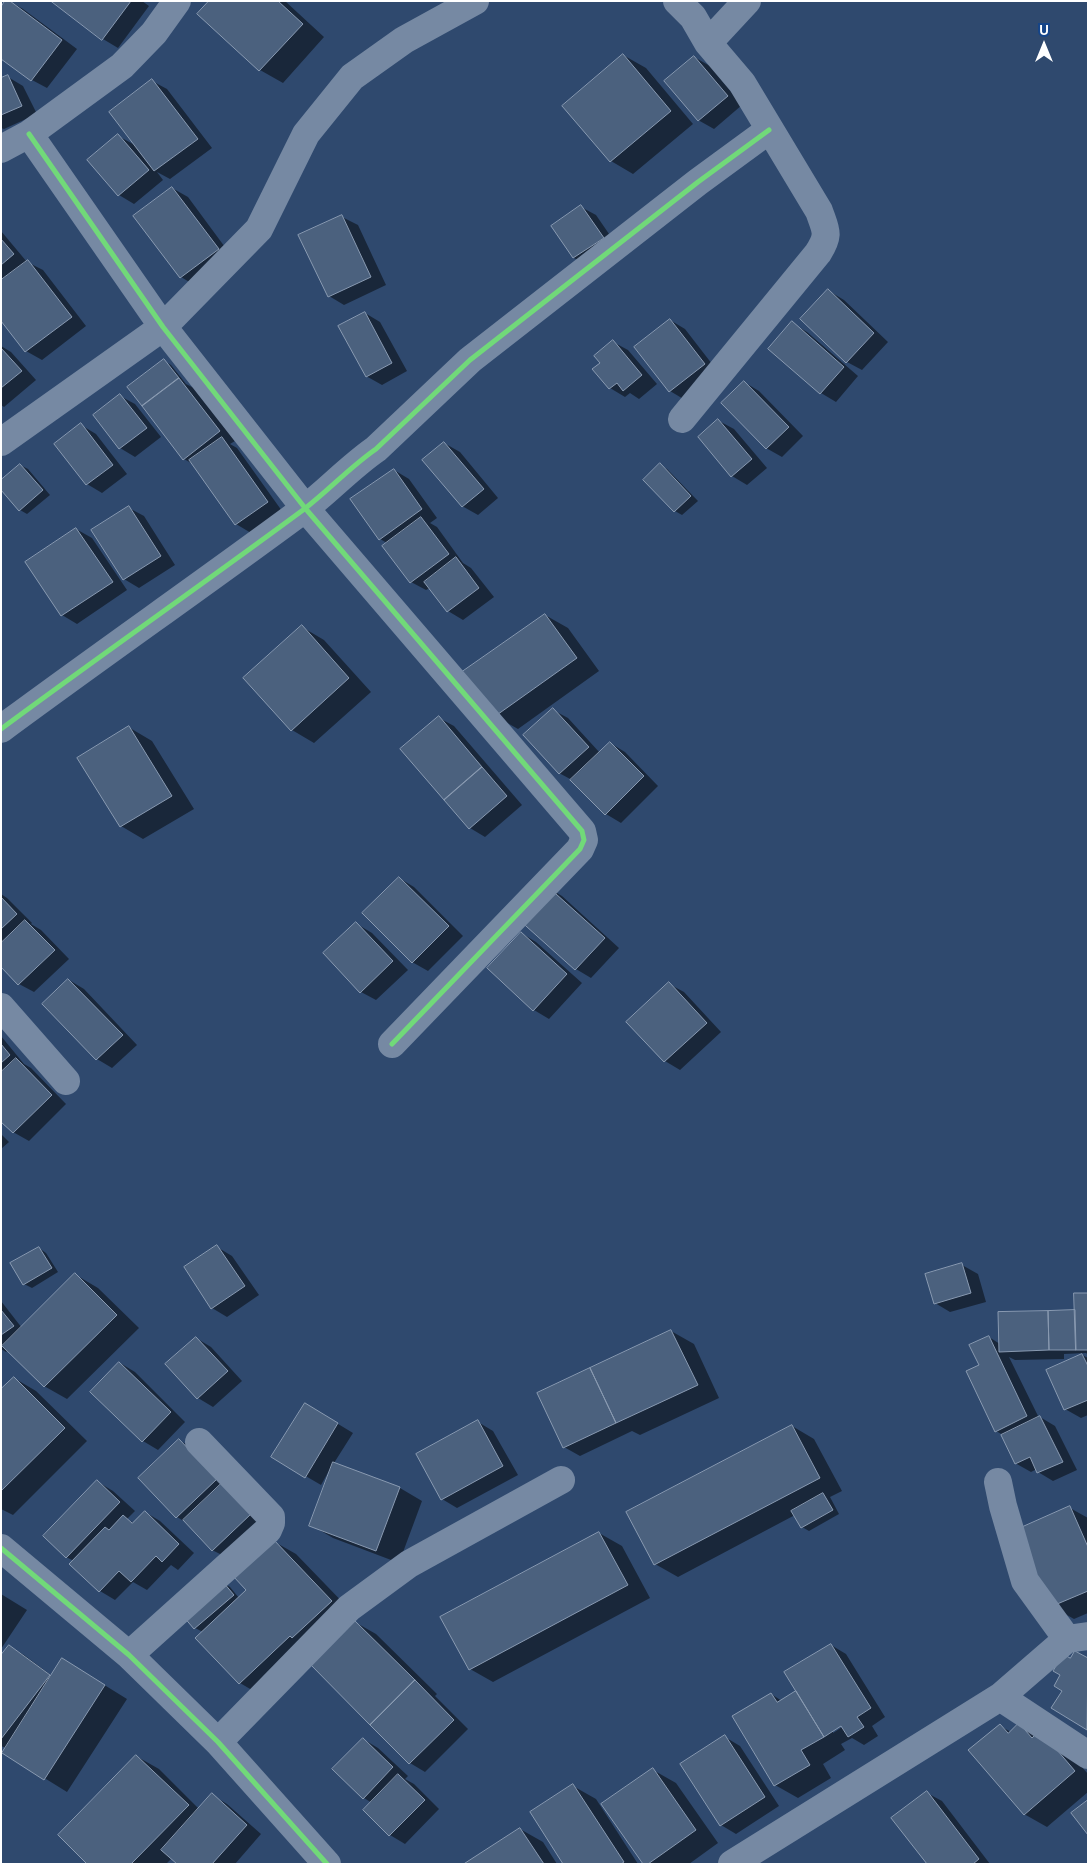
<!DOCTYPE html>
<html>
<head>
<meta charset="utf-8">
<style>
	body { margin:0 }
	#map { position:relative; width:1089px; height:1865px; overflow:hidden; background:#2f496e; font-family:"DM Sans",sans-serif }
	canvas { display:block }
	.frame { position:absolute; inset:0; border:2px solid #fff; pointer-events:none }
	.north { position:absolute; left:1019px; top:20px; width:50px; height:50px; -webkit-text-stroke:4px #144489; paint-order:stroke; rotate:0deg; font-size:14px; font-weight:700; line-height:20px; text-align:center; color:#fff }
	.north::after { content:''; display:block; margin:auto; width:18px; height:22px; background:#fff; clip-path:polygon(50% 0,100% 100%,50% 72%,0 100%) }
</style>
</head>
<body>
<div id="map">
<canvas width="1089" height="1865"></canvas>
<div class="frame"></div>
<div class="north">U</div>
</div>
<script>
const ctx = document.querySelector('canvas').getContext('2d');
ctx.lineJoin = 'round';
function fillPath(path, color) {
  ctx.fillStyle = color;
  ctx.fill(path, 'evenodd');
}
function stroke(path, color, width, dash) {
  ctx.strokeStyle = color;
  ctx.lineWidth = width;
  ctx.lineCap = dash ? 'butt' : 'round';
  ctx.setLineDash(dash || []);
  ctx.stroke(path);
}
const shadow = new Path2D(`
	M9,1L23,9L77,49L47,88L32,80Z
	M52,1H142L149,6L118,48L103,39Z
	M211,1H285L324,37L283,83L260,70L199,14Z
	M623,55L646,68L693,124L633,174L611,161L564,106Z
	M694,57L710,66L742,105L714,129L698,120Z
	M8,77L23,86L37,114L4,129L1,128V80Z
	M152,81L167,89L212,148L170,179L157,172L163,180L134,204L119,195L118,136L137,146Z
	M172,188L188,197L233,258L196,286L181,277Z
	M581,207L596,215L618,247L589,266L574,258L552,226Z
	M342,217L358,225L386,285L344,305L329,296Z
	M1,231L27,262L43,270L86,326L42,360L26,351L1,319Z
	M829,291L844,300L888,342L862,370L847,362Z
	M365,313L380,322L407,371L382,385L366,376Z
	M670,320L685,329L719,373L685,400L670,391Z
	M792,323L807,332L858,376L836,402L821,393Z
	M613,342L628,350L657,384L639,399L630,393L625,397L610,388L602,363Z
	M1,346L11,352L36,380L4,407L1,405Z
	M164,361L171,365L186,384L194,388L235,441L230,444L237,448L282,511L251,533L236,524L193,464L184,459Z
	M744,382L759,391L803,436L782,457L766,448Z
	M120,396L135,404L161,437L135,457L120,448L95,416Z
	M719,421L734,429L767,468L747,485L732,476Z
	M81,425L96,434L127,474L102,493L87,484L56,444Z
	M444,443L460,452L498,498L478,515L462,506Z
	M20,465L28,469L50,495L27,514L20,510Z
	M660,465L667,469L698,501L682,515L675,511Z
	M394,470L409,479L437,518L430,523L437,527L463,563L471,568L494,597L463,620L448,611L430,588L426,590L411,582L387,543L380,539Z
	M129,508L144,516L175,565L139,588L124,579Z
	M76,529L92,538L127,590L77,624L62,615Z
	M545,615L568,628L599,671L518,729L495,716Z
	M302,627L324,640L371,692L314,743L292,730Z
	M553,710L568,718L600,753L610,743L625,752L658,786L621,823L606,814L572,780L559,773Z
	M439,718L454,726L522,805L485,837L470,828Z
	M130,728L152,741L194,809L143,839L121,826Z
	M399,878L414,887L463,936L428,971L412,962Z
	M547,887L562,896L619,948L591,978L576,969L519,918Z
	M1,894L7,898L32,923L31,924L41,930L69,959L34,992L19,984L1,965Z
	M357,924L372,933L408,970L376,1000L361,992Z
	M521,933L536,942L582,983L549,1019L534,1010Z
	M69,980L84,989L137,1045L112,1068L97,1059Z
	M669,984L684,992L721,1032L680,1070L665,1061Z
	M1,1036L24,1064L31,1068L66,1104L29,1141L13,1132L1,1120Z
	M1,1134L9,1142L1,1149Z
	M217,1247L232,1256L259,1295L227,1317L212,1308Z
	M39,1248L46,1253L58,1272L32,1288L24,1284Z
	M962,1265L978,1274L986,1302L950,1312L935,1303Z
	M76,1275L98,1288L139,1328L67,1399L44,1386L8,1350L6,1352L1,1349V1301L22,1328Z
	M1088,1294V1355L1086,1353L1064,1354V1359L1015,1360L1009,1357L1039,1418L1040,1417L1055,1426L1077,1470L1053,1481L1038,1472L1037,1469L1031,1472L1015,1463L1003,1435L996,1431L980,1365L989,1337L1000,1344L1076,1312Z
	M671,1331L694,1344L719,1398L640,1435L632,1431L580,1456L564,1447Z
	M196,1338L211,1347L242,1381L213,1407L198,1398Z
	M1082,1355L1088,1358V1415L1081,1418L1065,1409Z
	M120,1363L135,1372L185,1422L158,1450L143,1441Z
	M14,1378L36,1391L87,1441L13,1515L1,1509V1391Z
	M320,1413L353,1433L334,1463L400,1488L422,1501L399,1563L333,1538L311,1525L330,1469L321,1485L273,1457Z
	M478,1422L493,1431L518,1475L457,1508L442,1499Z
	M792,1426L814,1439L842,1491L830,1497L839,1514L809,1531L802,1527L795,1515L678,1577L655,1564Z
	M179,1440L194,1449L265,1523L228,1558L212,1550L187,1523L177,1517L140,1478Z
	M98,1482L113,1491L135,1511L127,1519L134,1523L145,1512L160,1521L194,1553L178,1570L171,1565L147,1590L133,1582L115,1600L100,1591L71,1564L74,1561L66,1557Z
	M1070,1508L1088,1518V1613L1074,1619L1051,1606Z
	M599,1533L622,1546L650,1598L493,1682L470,1669Z
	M273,1541L296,1554L354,1614L262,1696L240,1683L203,1632L195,1628L223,1583L230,1587L239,1598L248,1590Z
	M1,1594L27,1610L1,1649Z
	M353,1621L376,1634L437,1694L435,1696L468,1729L425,1772L410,1763L310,1663Z
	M831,1645L846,1654L885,1717L872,1726L878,1736L864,1745L852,1738L841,1744L845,1750L823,1764L831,1778L798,1798L775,1785L771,1694L782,1701L797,1692ZM846,1722L847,1724L833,1733V1730Z
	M9,1646L24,1655L52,1676L85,1673L127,1699L67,1792L4,1753L6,1748L1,1746V1657Z
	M1071,1660H1088V1728L1053,1707L1063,1691Z
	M1020,1725L1063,1745L1088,1774V1792L1047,1827L1024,1814L1000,1726L1011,1732Z
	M725,1737L740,1746L779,1806L736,1834L721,1825Z
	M363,1739L378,1748L408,1776L405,1779L414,1784L439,1809L405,1844L390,1835L372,1803L364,1798Z
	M136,1756L159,1769L199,1809L212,1795L227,1804L261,1834L235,1864H179L172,1858L166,1864H89Z
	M653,1770L676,1783L718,1843L689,1864H644Z
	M573,1786L596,1799L638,1864H565Z
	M927,1793L942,1801L990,1864H928Z
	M520,1829L543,1842L557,1864H466Z`);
const building = new Path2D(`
	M5,1H10L62,40L31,81L1,59V7Z
	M51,1H131L102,40Z
	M209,1H278L303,24L259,71L197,14Z
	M623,54L671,111L610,162L562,106Z
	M694,56L728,96L698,121L664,81Z
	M8,75L22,106L1,115V78Z
	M152,79L198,139L154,171L109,112Z
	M118,134L149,170L118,196L87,160Z
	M172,187L219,249L180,278L133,216Z
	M581,205L604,238L573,258L551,226Z
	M342,215L371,277L328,297L298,235Z
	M1,239L14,254L1,265Z
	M28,260L72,317L25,352L1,321V280Z
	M828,289L874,333L846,363L800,319Z
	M365,312L392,363L366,377L338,326Z
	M670,319L705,364L669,392L634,347Z
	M792,321L844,367L820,394L768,349Z
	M613,340L642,375L623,391L617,383L609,389L592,369L600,363L594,356Z
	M1,348L22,371L1,388Z
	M164,359L179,378L142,406L127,387Z
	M179,378L220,431L183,460L142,406Z
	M744,381L789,427L766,449L721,403Z
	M120,394L147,428L119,449L93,415Z
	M718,419L752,459L731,477L698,437Z
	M81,423L113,465L86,485L54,444Z
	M222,437L268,502L235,525L189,460Z
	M444,442L484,489L462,507L422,460Z
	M660,463L691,496L674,512L643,480Z
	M20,464L43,490L19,511L1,490V480Z
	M394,469L422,509L379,540L350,499Z
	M129,506L161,556L123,580L91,530Z
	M421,517L449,554L410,583L382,546Z
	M76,528L113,582L61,616L25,562Z
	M456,557L479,588L447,612L424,582Z
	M545,614L577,658L494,717L462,672Z
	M302,625L349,678L291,731L243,678Z
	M553,708L589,747L559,774L523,735Z
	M439,716L482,767L444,800L400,749Z
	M129,726L172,796L120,827L77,758Z
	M610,742L644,776L605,815L570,780Z
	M482,767L507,796L469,829L444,800Z
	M399,877L449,926L412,963L362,913Z
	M546,885L605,938L575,970L517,918Z
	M1,897L17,914L1,929Z
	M25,920L55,950L18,985L1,967V943Z
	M356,922L393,961L360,993L323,953Z
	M521,932L567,974L533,1011L487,968Z
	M68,979L123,1035L96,1060L42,1004Z
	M669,982L707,1023L664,1062L626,1022Z
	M1,1044L10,1055L1,1063Z
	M16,1058L52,1095L13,1133L1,1122V1072Z
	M217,1245L245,1286L211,1309L184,1267Z
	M39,1247L52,1268L23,1285L10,1263Z
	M962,1263L971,1293L934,1304L925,1274Z
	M75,1273L117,1315L44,1387L2,1346Z
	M1074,1293H1088V1350H1076Z
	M1,1310L14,1326L1,1335Z
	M1075,1310L1076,1350H1049L1048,1311Z
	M1048,1311L1049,1350L999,1352L998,1312Z
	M671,1330L698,1385L616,1423L590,1368Z
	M989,1336L1027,1416L995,1432L966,1371L979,1365L969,1345Z
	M196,1337L228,1371L197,1399L165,1364Z
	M1082,1354L1088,1366V1400L1064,1410L1046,1370Z
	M119,1362L171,1412L142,1442L90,1392Z
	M590,1368L616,1423L563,1448L537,1393Z
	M14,1377L65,1428L1,1491V1389Z
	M305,1403L338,1423L305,1478L271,1457Z
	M1040,1416L1063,1462L1037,1473L1030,1457L1015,1464L1001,1435Z
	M478,1420L503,1466L441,1500L416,1454Z
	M792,1425L820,1478L654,1565L626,1512Z
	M179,1439L217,1479L176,1518L138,1478Z
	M333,1462L400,1487L376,1551L309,1526Z
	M97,1480L120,1502L66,1558L43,1536Z
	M222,1483L251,1514L212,1551L183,1520Z
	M823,1493L833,1510L801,1528L791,1511Z
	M1070,1506L1088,1547V1591L1050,1607L1016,1530Z
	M145,1511L179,1544L162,1562L156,1556L131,1582L119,1571L99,1592L69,1564L105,1527L109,1530L123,1515L132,1523Z
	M599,1532L628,1585L469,1670L440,1617Z
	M273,1539L332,1601L292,1638L290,1636L239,1684L195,1638L246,1590L233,1576Z
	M223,1582L234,1595L194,1629L183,1616Z
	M353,1619L415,1680L370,1725L309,1663Z
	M831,1644L871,1708L857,1717L864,1727L848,1737L841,1726L824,1737L784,1672Z
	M9,1645L50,1675L1,1739V1655Z
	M1075,1651L1088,1658L1087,1730L1051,1708L1062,1691L1054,1686L1060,1675L1053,1671L1063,1654L1070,1658Z
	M62,1658L105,1685L44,1780L2,1753Z
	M415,1680L454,1720L409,1764L370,1725Z
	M796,1691L824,1737L801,1750L810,1765L774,1786L732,1716L771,1693L777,1702Z
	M1019,1723L1032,1738L1040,1730L1075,1771L1024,1815L968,1750L1000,1724L1008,1733Z
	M725,1735L765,1797L720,1826L680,1764Z
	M363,1738L393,1767L363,1799L332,1769Z
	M136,1755L189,1805L131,1864H87L58,1835Z
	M653,1768L696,1830L648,1864H643L601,1804Z
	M398,1774L425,1800L389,1836L363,1810Z
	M573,1784L624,1862L621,1864H563L530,1812Z
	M927,1791L979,1859L973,1864H927L891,1818Z
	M212,1793L247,1825L212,1864H177L161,1850Z
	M1088,1800V1835L1071,1813Z
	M520,1828L544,1864H464Z`);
const minor = new Path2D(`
	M677,1L693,17L708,43L742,83L819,211C826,231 830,234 818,253L682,419
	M708,43L747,1
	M29,134L163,327L305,508L582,831L584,840L580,849L392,1044
	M1,149L29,134L122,66L154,33L177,1
	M1,442L163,327L259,229L306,134L352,77L404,40L475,1
	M1,729C101,655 203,584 303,510C328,491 350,467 376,449L470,360L698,182L769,130
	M1,1007L66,1081
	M998,1482L1003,1506L1025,1581L1067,1639
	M1,1548L129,1655L218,1742L327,1864
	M129,1655L268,1530L271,1523V1517L199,1442
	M1000,1697L1088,1755
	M218,1742L349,1608L409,1564L561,1480
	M732,1864L1000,1697L1067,1639L1088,1636`);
const cycleway = new Path2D(`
	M29,134L163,327L305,508L582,831L584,840L580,849L392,1044
	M1,729C101,655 203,584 303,510C328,491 350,467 376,449L470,360L698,182L769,130
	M1,1548L129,1655L218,1742L327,1864`);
fillPath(shadow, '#0007');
fillPath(building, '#4b617e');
stroke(building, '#899ab1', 1);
stroke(minor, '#7689a3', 28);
stroke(cycleway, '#71d979', 5);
</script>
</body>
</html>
